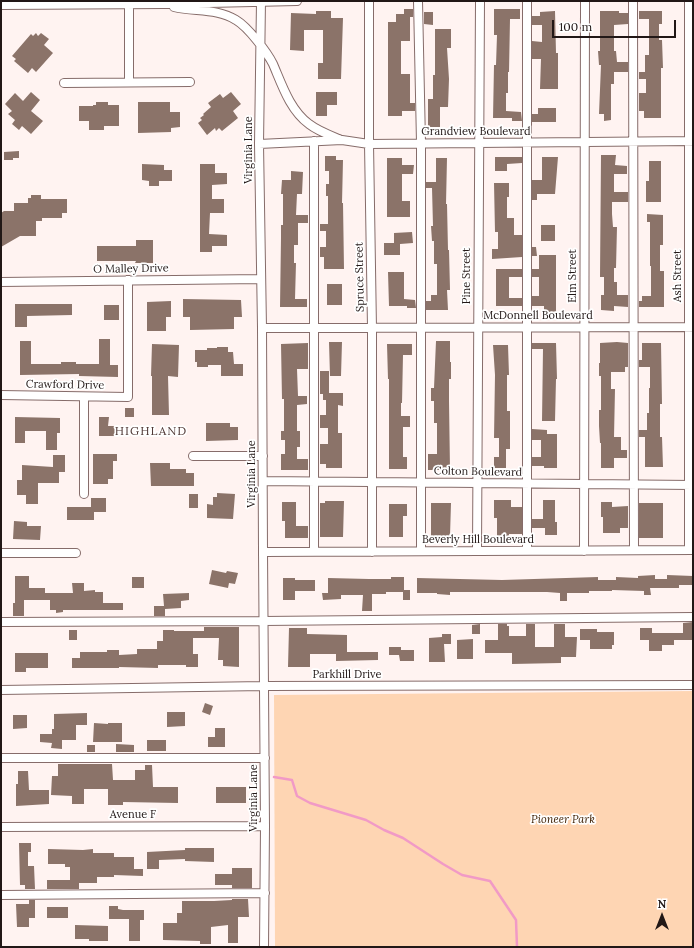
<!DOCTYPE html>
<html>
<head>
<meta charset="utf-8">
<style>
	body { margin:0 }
	#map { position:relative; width:694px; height:948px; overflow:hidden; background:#fff3f1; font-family:Lora,serif }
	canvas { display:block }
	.frame { position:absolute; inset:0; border:2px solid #211716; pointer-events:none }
	.north { position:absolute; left:642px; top:896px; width:40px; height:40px; -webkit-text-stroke:3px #fff; paint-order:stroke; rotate:0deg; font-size:11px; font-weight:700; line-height:16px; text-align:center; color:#211716 }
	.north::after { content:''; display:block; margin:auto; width:14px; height:18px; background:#211716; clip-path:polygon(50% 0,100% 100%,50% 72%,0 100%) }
	.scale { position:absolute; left:552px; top:20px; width:124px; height:18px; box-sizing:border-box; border:2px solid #211716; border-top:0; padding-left:5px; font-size:12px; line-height:14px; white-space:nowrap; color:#211716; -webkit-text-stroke:3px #fff; paint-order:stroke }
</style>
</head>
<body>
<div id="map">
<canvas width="694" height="948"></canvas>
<div class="frame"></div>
<div class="north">N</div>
<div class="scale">100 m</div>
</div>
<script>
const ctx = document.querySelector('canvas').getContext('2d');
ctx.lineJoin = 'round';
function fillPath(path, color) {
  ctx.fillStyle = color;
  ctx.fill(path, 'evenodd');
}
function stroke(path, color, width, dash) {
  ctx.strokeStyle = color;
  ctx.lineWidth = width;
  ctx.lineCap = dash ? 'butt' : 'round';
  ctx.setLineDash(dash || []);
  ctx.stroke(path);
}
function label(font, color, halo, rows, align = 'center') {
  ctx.font = font + ' Lora,serif';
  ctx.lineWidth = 3.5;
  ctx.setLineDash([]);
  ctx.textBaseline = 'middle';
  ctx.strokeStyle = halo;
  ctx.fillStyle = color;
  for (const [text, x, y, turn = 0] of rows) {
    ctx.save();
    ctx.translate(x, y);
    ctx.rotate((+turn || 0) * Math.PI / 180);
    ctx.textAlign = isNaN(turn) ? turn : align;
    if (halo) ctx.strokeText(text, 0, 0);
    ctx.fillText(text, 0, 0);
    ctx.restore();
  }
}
const green = new Path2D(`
	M693,691V947H275L274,695Z`);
const stream = new Path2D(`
	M274,777L292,780L297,796L310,803L366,820L384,830L403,838L443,864L462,875L490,881L516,920L517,947`);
const building = new Path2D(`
	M404,9H413V17H410V41H401V74H410V103H415V111H402V116H388V22H396V14H404Z
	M494,9H520V19H510L509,72H508V93H506V111L521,112L522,121H512V118H493L494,65H496L497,35H494Z
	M316,11H331V18H343L341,79H318V63H323V30H304V51L290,50L291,13L316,14Z
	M555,11L556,53H558V89H540L541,59H532V41L542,42V25H532V16H540V12Z
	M600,11H619V13H628V24L614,25V51H616L617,62H628V72H614V84H611V120L604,121V114H599L601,65H599L598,51H600Z
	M639,11H662V24H659V40H662L663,68H661V118H644V111H639V93H646V79H639V72H645V55H649V19H639Z
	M424,12H433V25L424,24Z
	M435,29H451V48H447L449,79L448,107H440V127H428V99H433V75H435Z
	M36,33L38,36L41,33L49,39L44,45L53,53L36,72L32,68L28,73L14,61L16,59L12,56L31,34L33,36Z
	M31,92L40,100L31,111L43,121L31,134L22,126L19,130L12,124L15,120L8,114L12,111L5,104L15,93L23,101Z
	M231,92L241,104L233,111L238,118L222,131L219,128L216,131L215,128L207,135L198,123L202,120L200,118L204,115L203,114L211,107L208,103L220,94L223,98Z
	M316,92H337V105H327V116H316Z
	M96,102H108V105H119V126H104V130H89V121H79V106H93V105H96Z
	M138,102H170V112H180V127L171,128V132L138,133Z
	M538,108H556V122H532V114H538Z
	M19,151V158H13V160H4V152Z
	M601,155H616L615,165L627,166V174H614V192H628V202H612V214L613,227H617L616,268H614V282H617V295H628V307L614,306V311L601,310V295H604V277H600Z
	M325,156H336V160H343L342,203H343L344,269H324V257H320V247H326V231H320V224H328V196H326V184H329V171H325Z
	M495,157H522V163L507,164V171H495Z
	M542,157H558L555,194H537V200H532V180H542Z
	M387,158H402V165H414L413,174H402V201H410V217H387Z
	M436,158H447L446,204H447L448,250H449L450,290H447L448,310H426V301H431V295H437V264H434V241H432L431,226H433L432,188H426V182H436Z
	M649,161H661V202H646V181H649Z
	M142,164L164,165V170H172V181H159V186H149V181L142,180Z
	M200,164H215V173H227V184L212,185V199H224V213H210L209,234L227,235V246H212V252H200Z
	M291,171L303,172L302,194H297L296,215H308V223H298V245H294V263H296L295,299H307V307H280L281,238V225H283V194H281L282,180H291Z
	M494,183H509V197H507V218H514V235H522V257L492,259V249H498V232H495Z
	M31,195H41V199H67V213H62V218H42V221H36V236H20L1,247V213L4,211H14V203H28V198H31Z
	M647,214L663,215V245H660V271H664V307H639V301H642V296H651V266H650V222H647Z
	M541,225H555V241H541Z
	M412,232L413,243L400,244V255H384V243H394V233Z
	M136,240H153V263H135L136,261H97V246H136Z
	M532,247H536L537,256H532Z
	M539,255H556V312H544V306H532V296H539V277H532V269H539Z
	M496,269H522V277H509V298H522V306H496Z
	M388,272H404V299L415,300L416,308H407V306H389Z
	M327,284H342V305H327Z
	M183,299L241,300L242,317H234V329L190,330V317H183Z
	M171,301V317H166V331H147V302Z
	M15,304H72V315L27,316V327H15Z
	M104,305H119V320H104Z
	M99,339H110V365H118V377L79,376V374L20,375V341H31V364H61V362H76V364H99Z
	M436,341H450V362H451V379H449V401L450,470H428V454H437V423H434V401H431V388H434Z
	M329,342H342L341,376H330Z
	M617,342L628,343V367H625V372H611V389H615L614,437H621V450H627V458H614V468H601V443H600L599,426V410H601V376H599V363H600V343Z
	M308,343V369H297L298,396H307V404L297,405V431H300V447H297V459H308V470H281V454H285V440H281V431H284V399H282L281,344Z
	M532,343H556L557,379H556L555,421H542L543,349H532Z
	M642,343H661L662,404H660V437H662L663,467H645V437H639V430H647V413H649V388H650V367H639V360H642Z
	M152,344L179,345L178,377L168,376L169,415H152V376H151Z
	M387,344H412V355H403L402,403H401V416H410V427H403V457H407V469H389V379H388Z
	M493,345H508L509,375H507V411H510V449H506V468H494V457H499V438H494L495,375Z
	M217,347H228V352H233L234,364H243V376H221V365H208V367H197V362H195V350H207V348H217Z
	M320,371H329V393H343V406L338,405V433H342V468H326V464H320V444H328V428H320V415H326V400H323V394H320Z
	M125,408H134V417H125Z
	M15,417L60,418V433H57V450H46V431H25V443H15Z
	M99,417H109L108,426H117V436H99Z
	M206,423H230V427H238V440L206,441Z
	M532,429L547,430V434H557V468H544V466H532V457H541V440H532Z
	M93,454H117V461H113V479H108V484H93Z
	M53,455H65V472H59V483H38V504H26V495H17V480H22V465L53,467Z
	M150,463H170V469H186V473H194V486H151Z
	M217,493L235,494L233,519L207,518V504L213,505V497H217Z
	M189,494H198V508H189Z
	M91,498H106V512H94V520H67V507H91Z
	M494,500H511V507H522V534H509V536H497V518H494Z
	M543,500H555V522H557V535H545V528H532V519H543Z
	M325,501H344L343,537H320V503H325Z
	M282,502H296V526H308V538H285V521H282Z
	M601,502H612V507L628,506V528H620V533H603V517H601Z
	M431,503H451L450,536H431Z
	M639,503H663V538H639Z
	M389,504H407V516H403V537H389Z
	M14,521L27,522V526H41L40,540L13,539Z
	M212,570L226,573L227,571L238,573L235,584L229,583L228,588L209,584Z
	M655,575V579H667V575L693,576V585H679V588H650L651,595H644V591L612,590V591H589V593H567V601H560V593L547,592H450V595L437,594V593H417V578L502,580L598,577V580H616V577L638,578V576Z
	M15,576H29V588H45V593H73L72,583H84V591L95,590V592H103V603H123V610H63V612L56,613V610H50V600H24V616H13V603H15Z
	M132,577H144V588H132Z
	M391,577H404V590H410V600H403V592H386V594H372V611H362L363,595H341V599L323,600L322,593H328V578L369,579H391Z
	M283,578H295V580H315V591H295V600H283Z
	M189,593V600L181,601V608L165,609V616H154V606H164L163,594Z
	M693,622V640H674V645H662V651H649V640H640V628H652V633H683V623Z
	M480,624V634H472V625Z
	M498,624H507V626H509V636H526V624H535V647H554V624H565V637H577L576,657H561V663L512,664V653H485V640H498Z
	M204,627H239V667L223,666V660H218L219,638H193V654H198V667H186V665H158V668L119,667V668H72V658H80V652H107V650H119V655L137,654V649H157V641H163V630H174V631H204Z
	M289,628H307V634L347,635V652H378V660L336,661V654H310V667H288Z
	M580,629H597V632H614V645H612V649H590V640H580Z
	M69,630H77V640H69Z
	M442,634H451V644H444L445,662H429V638L442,637Z
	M473,639V659H457V640Z
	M389,647H401V650H414V661H400L399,655H389Z
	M15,653H48V668H26V672H15Z
	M205,703L213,706L210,715L202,712Z
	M167,712H185V726L167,727Z
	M87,713V725H76V740H62V749L51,748L52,743L40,742V734H52V729H54V714Z
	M13,715H27V728L13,729Z
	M94,723L108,724V723H122V742H93Z
	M215,728H225V747H208V737H215Z
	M147,740H166V751H147Z
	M116,744L134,745V752H116Z
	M87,745H95V752H87Z
	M58,764H112L113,780H135V770H145V765H152L153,787H178V803L123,802V805H108V789H84V804H72V796L51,795L52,776H58Z
	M18,771H28L29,790H49V804L16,806V784H18Z
	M216,787H246V803H216Z
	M19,843H31V852H28V866H34L35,889H25V885H20Z
	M185,848H214V862L185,861V859L159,860V869H147V852L185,850Z
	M48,849L83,850L93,849V853H114V857H134V869H143V876L114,875V877H97V883H79V889H47V880H70V867H65V864H48Z
	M232,868H252V888H232V885H215V874H232Z
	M232,899H248L249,917H238V943H228V925L211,927V944H200V941L163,940V923H177V913H182V901H214L232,900Z
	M29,900H35V918H29V927H17L16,904H29Z
	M109,906H118V909L123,910H144V920H140V941H129V919H109Z
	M47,907H68V918H47Z
	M75,925L108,926V941H89V939H75Z`);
const minor = new Path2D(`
	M261,1L259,144L262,328L263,552L265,826L264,947
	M369,1V144L372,328V552
	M418,1L421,143V551
	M633,1L634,550
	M689,1V550
	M129,4V82
	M1,5L164,4L297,1
	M174,7C195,12 217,8 236,20C248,27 267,52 273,64C282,85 290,110 309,124C318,131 329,135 339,139
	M64,83L190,82
	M314,141V552
	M259,144L342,140L369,144L693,141
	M1,282L261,279
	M262,328L693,327
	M1,395L128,397V280
	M84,397V494
	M193,456H263
	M263,481L693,485
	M477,551L480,1
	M527,551V1
	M584,551L585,1
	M263,552L693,550
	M1,553H76
	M1,622L263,621L693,617
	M1,690L264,686L693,685
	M1,758H265
	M1,827L265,826
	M1,895L265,893`);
const streetNames = [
	["Grandview Boulevard",476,132],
	["Virginia Lane",249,150,-90],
	["O Malley Drive",131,269,-1],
	["Pine Street",467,276,-90],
	["Elm Street",573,276,-90],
	["Ash Street",678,276,-90],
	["Spruce Street",360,277,-91],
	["McDonnell Boulevard",538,316],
	["Crawford Drive",65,385,1],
	["Colton Boulevard",478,472,1],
	["Virginia Lane",252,474,-90],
	["Beverly Hill Boulevard",478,540],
	["Parkhill Drive",347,675],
	["Virginia Lane",254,798,-90],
	["Avenue F",133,815]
];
const parkNames = [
	["Pioneer Park",563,820]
];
const neighbourhoodNames = [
	["HIGHLAND",151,432]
];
fillPath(green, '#fed5b3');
stroke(stream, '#f19ac6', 2.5);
fillPath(building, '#8b7369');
stroke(minor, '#866c6a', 10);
stroke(minor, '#fff', 8);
label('11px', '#211716', '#fff', streetNames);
label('italic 11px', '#422509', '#fff', parkNames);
ctx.letterSpacing = '1px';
label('12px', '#503936', '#fff', neighbourhoodNames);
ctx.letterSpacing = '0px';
</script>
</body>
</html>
